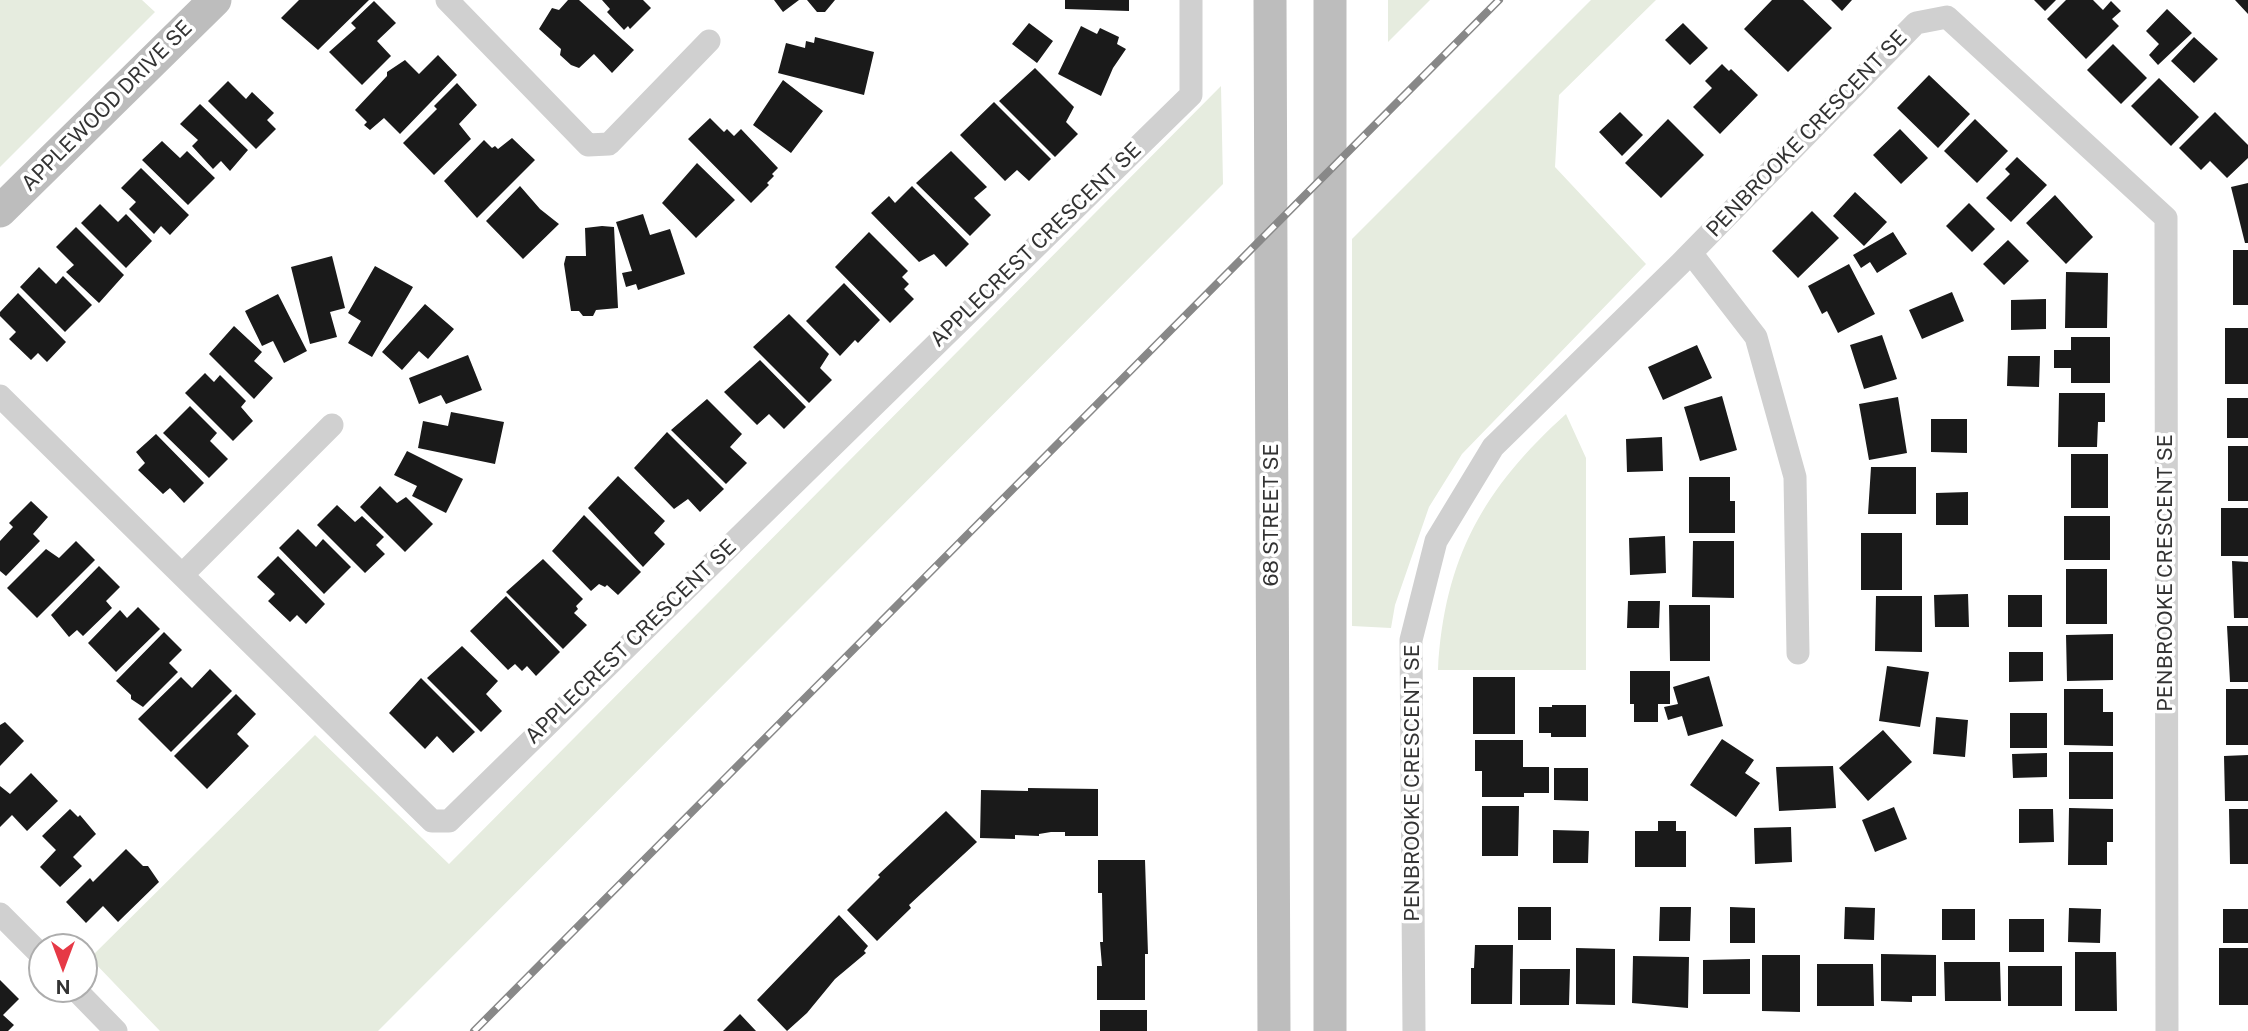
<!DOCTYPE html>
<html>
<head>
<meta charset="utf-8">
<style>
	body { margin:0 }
	#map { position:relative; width:2248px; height:1031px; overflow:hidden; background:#fff; font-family:"Public Sans",sans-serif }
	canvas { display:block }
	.north { position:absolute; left:28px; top:933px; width:70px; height:70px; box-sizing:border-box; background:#fff; border:2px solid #adadad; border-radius:50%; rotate:180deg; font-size:19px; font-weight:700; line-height:28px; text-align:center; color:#333 }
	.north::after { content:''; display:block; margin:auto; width:24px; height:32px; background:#e63946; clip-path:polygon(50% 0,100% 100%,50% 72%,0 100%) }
</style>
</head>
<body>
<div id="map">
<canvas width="2248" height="1031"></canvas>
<div class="north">N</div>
</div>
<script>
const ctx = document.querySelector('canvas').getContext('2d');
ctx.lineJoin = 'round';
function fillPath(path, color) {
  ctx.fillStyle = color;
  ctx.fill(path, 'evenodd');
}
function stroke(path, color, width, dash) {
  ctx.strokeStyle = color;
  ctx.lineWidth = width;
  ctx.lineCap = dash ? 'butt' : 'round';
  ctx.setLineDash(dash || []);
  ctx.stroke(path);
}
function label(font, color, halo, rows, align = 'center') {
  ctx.font = font + ' "Public Sans",sans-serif';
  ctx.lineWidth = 7;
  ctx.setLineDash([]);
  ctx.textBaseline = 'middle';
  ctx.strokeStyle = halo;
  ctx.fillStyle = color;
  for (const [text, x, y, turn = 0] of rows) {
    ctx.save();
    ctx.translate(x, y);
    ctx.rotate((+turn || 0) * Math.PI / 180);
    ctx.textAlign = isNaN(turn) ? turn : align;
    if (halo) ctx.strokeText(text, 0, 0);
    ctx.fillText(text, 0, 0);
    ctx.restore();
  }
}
const green = new Path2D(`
	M0,0H142L155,12L0,167Z
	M1388,0H1430L1388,42Z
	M1591,0H1656L1559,95L1555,167L1646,264L1462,454L1429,507L1395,605L1391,628L1352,626V239Z
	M1221,86L1223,184L378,1031H160L90,958L315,735L449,864Z
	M1566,414L1586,458V670H1438C1444,558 1484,488 1566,414Z`);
const building = new Path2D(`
	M299,0H369L318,50L281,18Z
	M568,0H579L634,50L612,73L594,54L579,68L571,65L560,55L561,49L539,29L552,8L559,10Z
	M602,0H643L651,8L630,29L628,26L624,30L607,12L610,9Z
	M774,0H799L783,12Z
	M807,0H835L825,12H817Z
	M1065,0H1129V11L1065,9Z
	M1772,0H1803L1832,28L1788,72L1744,29Z
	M1831,0H1852L1842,11Z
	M2034,0H2056L2045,11Z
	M2066,0H2093L2103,10L2111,1L2121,11L2112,19L2119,26L2086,59L2047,19Z
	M2235,0H2248V14Z
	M374,1L396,23L377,41L391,56L362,85L329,52L356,28L351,23Z
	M2167,9L2192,33L2158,65L2149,55L2159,44L2146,31Z
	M1029,23L1053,41L1037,63L1012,44Z
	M1683,23L1708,48L1690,65L1665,40Z
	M1081,26L1097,34L1100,28L1119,37L1117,44L1126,49L1113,68L1101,96L1058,74Z
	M815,37L874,52L864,95L778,73L786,43L805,48L806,41L814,43Z
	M2194,37L2218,59L2194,83L2171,61Z
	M2113,44L2147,78L2121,104L2087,70Z
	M438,55L457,75L400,134L384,118L370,130L364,125L367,122L355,110L387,76V72L405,60L419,74Z
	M1722,64L1729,71L1731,69L1758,95L1720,134L1693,107L1712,88L1705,81Z
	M1035,68L1074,107L1066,122L1078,134L1055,157L999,101Z
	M1929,75L1970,114L1938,148L1897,108Z
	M2159,78L2199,117L2171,146L2131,106Z
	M783,80L823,111L791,153L753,125Z
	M228,81L246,99L252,92L274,113L267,120L276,129L256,149L208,101Z
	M457,83L477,105L459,124L471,139L434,175L403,143L437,109L434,106Z
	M994,102L1051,159L1029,181L1017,170L1005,181L960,135Z
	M200,104L248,150L230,171L221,161L213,169L192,146L198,140L180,124Z
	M1620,112L1643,135L1622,156L1599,132Z
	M2215,112L2248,145V158L2227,178L2210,161L2201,170L2179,148Z
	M710,118L724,132L727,129L734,136L741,129L778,168L772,174L774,176L767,183L769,185L751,203L688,139Z
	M1668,119L1704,155L1661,198L1625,163Z
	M1975,119L2008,151L1977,183L1944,151Z
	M1900,129L1928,158L1901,184L1873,155Z
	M512,138L535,160L477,218L444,181L484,140L492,148L495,146L498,149Z
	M162,141L180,158L187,151L215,178L188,205L142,160Z
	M951,151L987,187L974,198L991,215L970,236L916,183Z
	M2017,157L2047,185L2011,222L1986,198L2010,174L2005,169Z
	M697,163L735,200L696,238L662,203Z
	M141,168L189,215L170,235L161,226L154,234L129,209L136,202L121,188Z
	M2248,183V243H2245L2231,187Z
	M520,186L540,209L559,224L523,259L486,221Z
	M912,186L969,244L946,267L934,254L919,262L871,213L889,196L895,203Z
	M1855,192L1887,222L1864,246L1833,216Z
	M2055,195L2093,237L2066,264L2026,223Z
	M1969,203L1995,229L1972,252L1946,226Z
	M100,204L118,222L126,214L152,241L126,268L81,223Z
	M1812,211L1839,238L1798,278L1772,251Z
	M643,214L650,235L670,229L685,274L638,290L636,284L626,287L622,273L632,271L616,222Z
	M602,226L614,227L618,308L596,310L593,316H583L579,311H571L564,264L566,256H586L585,228Z
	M76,227L124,275L99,303L66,272L74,265L56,247Z
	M869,232L908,271L902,277L909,284L904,289L914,299L890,323L835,267Z
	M1893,232L1907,254L1877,273L1870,262L1861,268L1853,255Z
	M2008,240L2029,261L2004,285L1983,264Z
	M2233,250H2248V305H2233Z
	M332,256L345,308L330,312L337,337L310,344L291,267Z
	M1849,264L1875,314L1838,333L1827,311L1822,314L1808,286Z
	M375,266L413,287L372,357L348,343L361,321L348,313Z
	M39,267L56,284L63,276L92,305L65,332L20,287Z
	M2066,272L2108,273L2107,328H2065Z
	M844,283L880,320L858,343L855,340L840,356L806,321Z
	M1952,292L1964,321L1922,339L1909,310Z
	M18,293L66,342L47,362L38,353L31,360L9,339L16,332L0,316V312Z
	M278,294L307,351L284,363L273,341L262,346L245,311Z
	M2046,299V329L2011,330V300Z
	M425,304L454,329L428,359L419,351L402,370L382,352Z
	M789,314L829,354L820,368L832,380L809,403L753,347Z
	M234,326L262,352L254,361L273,378L254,399L209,354Z
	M2225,328H2248V384H2225Z
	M1882,335L1897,379L1864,389L1850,345Z
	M2071,337H2110V383H2071V368H2054V350H2071Z
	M1697,345L1712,378L1663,400L1648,367Z
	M468,355L482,390L446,404L441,395L419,404L409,378Z
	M2008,356H2040L2039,387L2007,386Z
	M760,360L806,407L784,429L769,414L757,425L724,392Z
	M205,373L214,382L220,375L246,401L241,407L253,421L233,441L185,393Z
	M2059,393H2105V422H2098L2097,447H2058Z
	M1722,396L1737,450L1700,461L1684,407Z
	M1898,397L1907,453L1869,460L1859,404Z
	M2227,398H2248V438H2227Z
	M707,399L742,434L730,447L747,463L726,484L671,430Z
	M190,406L217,433L210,441L228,459L209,478L163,433Z
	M451,412L504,422L495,464L418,448L423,421L448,426Z
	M1931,419H1967V453L1931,452Z
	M667,432L724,489L700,512L688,499L674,509L634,468Z
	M156,434L204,483L184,503L170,488L163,494L138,470L145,463L136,452Z
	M1662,437L1663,471L1627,472L1626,439Z
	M2228,446H2248V501H2228Z
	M407,451L463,479L446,513L412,496L417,486L394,475Z
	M2071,454H2108V508H2071Z
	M1871,467H1916V514H1868Z
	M618,476L665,521L654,533L665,544L643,567L588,508Z
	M1689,477H1730V501H1735V533H1689Z
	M380,486L397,503L406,497L433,524L405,552L360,507Z
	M1968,492V525H1936V493Z
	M31,501L48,517L33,534L40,541L6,576L0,571V541L13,527L9,523Z
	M337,505L355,522L362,516L384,537L376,545L385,554L365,573L317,525Z
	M2221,508H2248V556H2221Z
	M584,515L641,572L618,595L607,585L605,587L599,584L591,591L552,551Z
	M2064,516H2110V560H2064Z
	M298,529L316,547L323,539L351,567L324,594L279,548Z
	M1861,533H1902V590H1861Z
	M1665,536L1666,573L1630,575L1629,538Z
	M76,541L95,560L37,618L7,588L46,549L59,558Z
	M1693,541H1734V598L1692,597Z
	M278,556L325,604L306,624L297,615L290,622L268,601L275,594L257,577Z
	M543,559L583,599L576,606L578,609L574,613L587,625L563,649L506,592Z
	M2232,561L2248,562V618H2234Z
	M99,566L120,587L106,601L112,608L83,636L77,630L69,637L51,615Z
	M2066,569H2107V624H2066Z
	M1968,594L1969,627H1935L1934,595Z
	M2008,595H2042V627H2008Z
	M506,596L560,652L536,676L527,666L522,671L515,664L508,670L470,631Z
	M1876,596H1922V652L1875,651Z
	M1628,601H1660L1659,628H1627Z
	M1669,605H1710V661H1670Z
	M138,607L160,629L116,672L88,643L120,610L127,618Z
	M2227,626H2248V682H2230Z
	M164,632L182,650L169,663L178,672L143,707L131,699V695L116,681Z
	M2113,634V680L2067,681L2066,635Z
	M462,646L498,681L486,694L502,711L481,732L427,678Z
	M2009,652H2043V681L2009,682Z
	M1887,666L1929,672L1920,727L1879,721Z
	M210,669L232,691L171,752L138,719L181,677L192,688Z
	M1630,671H1670V704H1658V722H1634V704H1630Z
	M1709,676L1723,726L1688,736L1682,716L1668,720L1664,707L1678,704L1673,687Z
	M1473,677H1515V734H1473Z
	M421,678L475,732L453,753L437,736L425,749L389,713Z
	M2064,689H2103V712H2113V746L2064,745Z
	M2226,689H2248V745H2226Z
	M236,694L256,714L237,734L249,746L207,789L174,756Z
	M1552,705H1586V737H1551V733H1539V707H1552Z
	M2010,713H2047V748H2010Z
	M1936,717L1968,720L1965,757L1933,754Z
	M5,722L24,741L0,766V725Z
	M1883,730L1912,762L1868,801L1839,768Z
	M1722,739L1754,760L1745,773L1760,783L1736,817L1690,785Z
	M1475,740H1523V767H1549V793H1524V797H1482V771H1475Z
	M2069,752H2113V799H2069Z
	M2047,753V777L2013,778L2012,754Z
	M2248,755V801H2225L2224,756Z
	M1833,766L1836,808L1779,811L1776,767Z
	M1554,768H1588V801L1554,800Z
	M31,773L58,801L27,831L12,815L0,827V786L10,794Z
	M1028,788L1098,789V836H1065V832H1051L1039,834V836L1015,835V839L980,838L981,790L1028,791Z
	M1482,806H1519L1518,856H1482Z
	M1894,807L1907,839L1875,852L1862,820Z
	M2069,808L2113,809V842H2107V865H2068Z
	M70,809L78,817L80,815L96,834L73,857L82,866L60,887L40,867L56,850L42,836Z
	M2019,809H2053L2054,842L2019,843Z
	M2229,809H2248V864H2230Z
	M946,811L977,842L909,905L911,908L877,941L847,910L880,877L878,875Z
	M1658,821H1676V831H1686V867H1635V831H1658Z
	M1791,827L1792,862L1755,864L1754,828Z
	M1553,830L1589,831L1588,863H1553Z
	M126,849L143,866H148L159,882L118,922L103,906L86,923L66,902L90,878L93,882Z
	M1098,860H1145L1148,954H1145V1000H1097V966H1102L1100,942H1103L1102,893H1098Z
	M1518,907H1551V940H1518Z
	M1660,907H1691L1690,941H1659Z
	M1730,907L1755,908V943H1730Z
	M1845,907L1875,908L1874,940L1844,939Z
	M2069,908L2101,909L2100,943L2068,942Z
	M1942,909H1975V940H1942Z
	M2223,909H2248V943H2223Z
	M839,915L868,946L864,951L866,953L835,979L807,1013L787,1031L757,1000Z
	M2009,919H2044V952H2009Z
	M1475,945H1513L1512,1004H1471V968H1474Z
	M1576,948L1615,949V1005L1576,1004Z
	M2219,948H2248V1005H2219Z
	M2075,952H2116L2117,1011H2075Z
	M1881,954L1936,955V996H1912V1002L1881,1001Z
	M1762,955H1800V1012L1762,1011Z
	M1633,956L1689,957L1688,1008L1632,1003Z
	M1750,959V994H1703V960Z
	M1944,962H2000L2001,1001H1945Z
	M1817,964H1873L1874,1006H1817Z
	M2008,966H2062V1006H2008Z
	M1520,969H1570L1569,1005H1520Z
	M0,980L19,999L3,1015L14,1025L8,1031H0Z
	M1100,1010H1147V1031H1100Z
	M740,1014L756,1031H723Z`);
const street = new Path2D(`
	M447,0L588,145L609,144L709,41
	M1691,253L1756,337L1795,477L1798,653
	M0,396L432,821H449L1191,95V0
	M183,574L332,425
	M0,914L42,956
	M75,989L116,1031
	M1414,1031L1411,640L1436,541L1493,447L1680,264L1916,23L1947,17L2166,218L2167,1031`);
const secondary = new Path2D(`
	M1270,0L1274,1031
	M1330,0V1031
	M0,211L215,0`);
const rail = new Path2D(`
	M474,1031L1499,0`);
const streetNames = [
	["APPLEWOOD DRIVE SE",107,106,-45],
	["PENBROOKE CRESCENT SE",1807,134,-46],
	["APPLECREST CRESCENT SE",1036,245,-44],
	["68 STREET SE",1272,515,-90],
	["PENBROOKE CRESCENT SE",2166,573,-90],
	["APPLECREST CRESCENT SE",631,642,-44],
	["PENBROOKE CRESCENT SE",1413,783,-90]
];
fillPath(green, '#e6ecdf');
fillPath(building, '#1a1a1a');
stroke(street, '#d0d0d0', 23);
stroke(secondary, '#bdbdbd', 33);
stroke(rail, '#888', 8);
stroke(rail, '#fff', 5, [16]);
label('21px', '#333', '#fff', streetNames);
</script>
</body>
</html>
